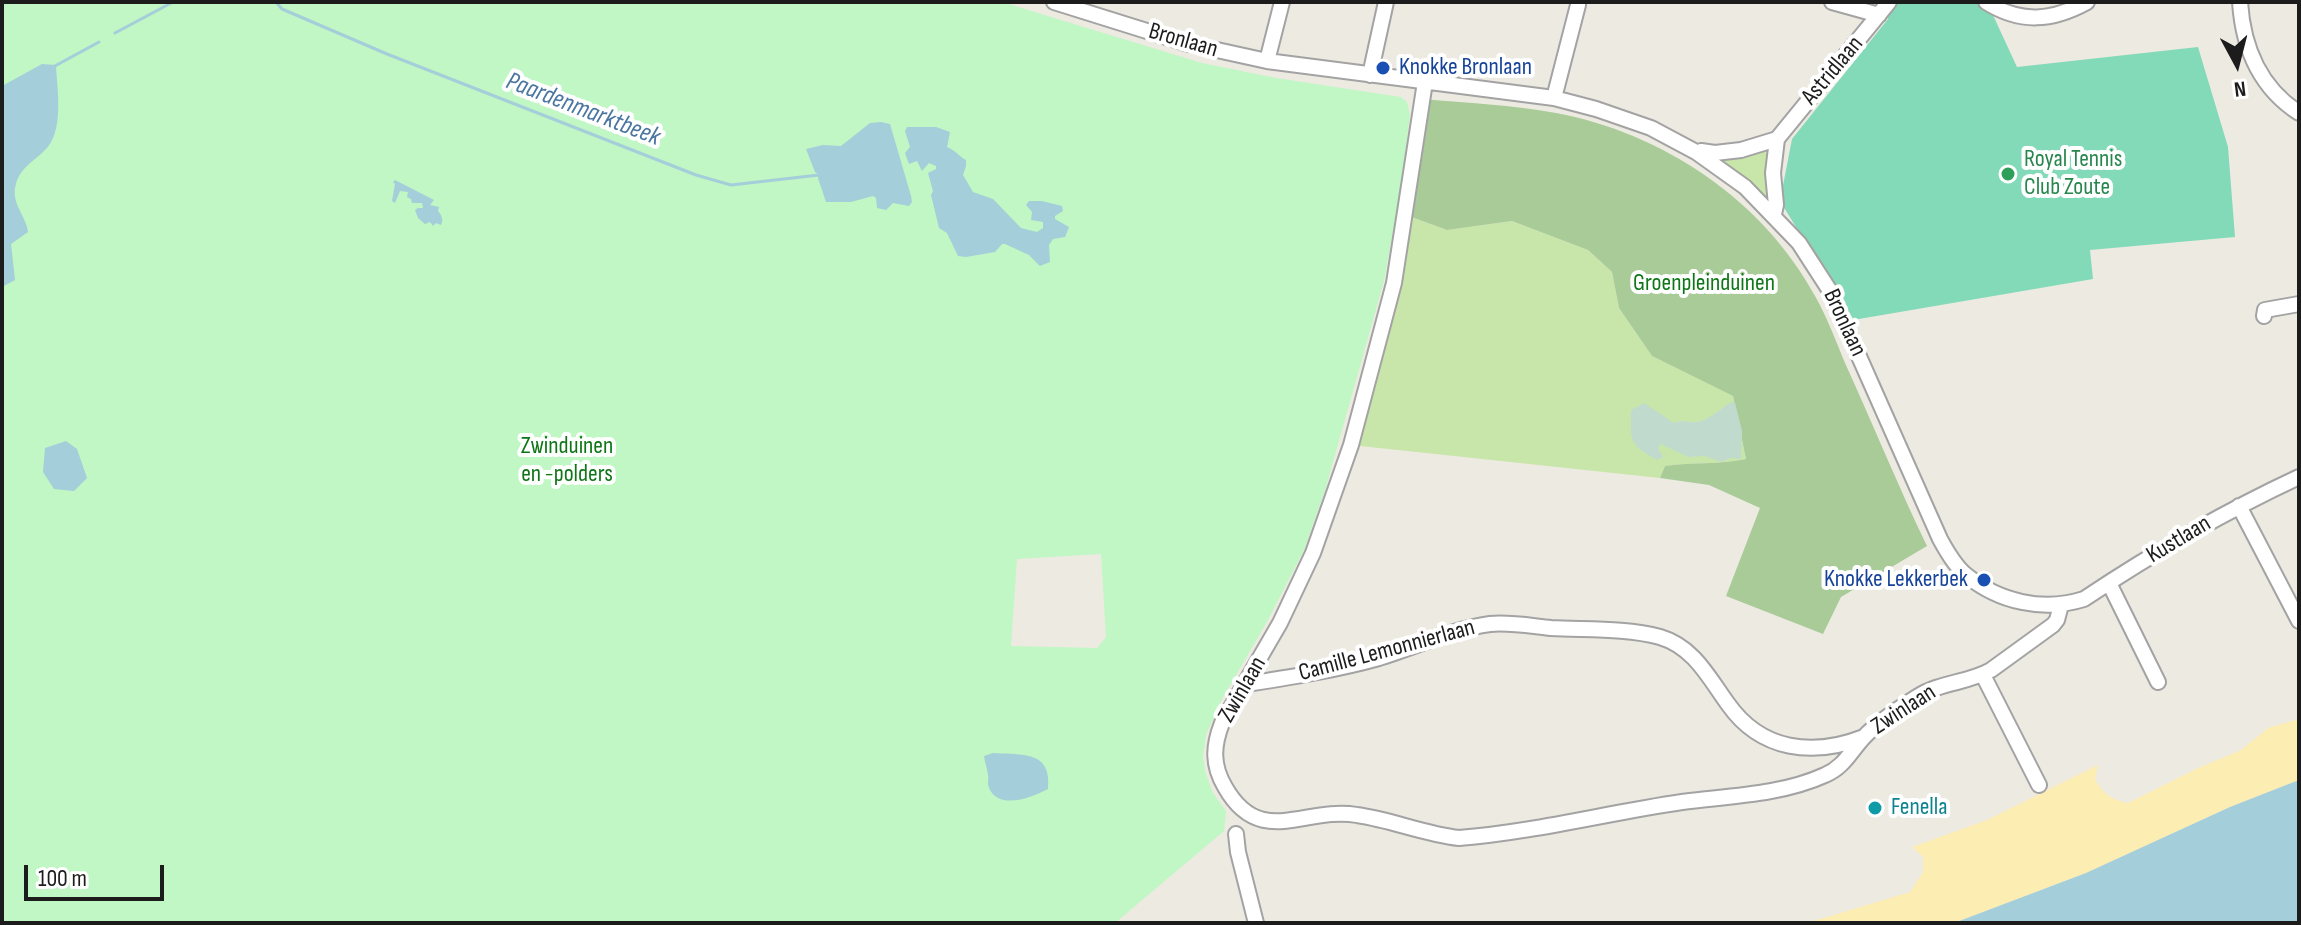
<!DOCTYPE html>
<html>
<head>
<meta charset="utf-8">
<style>
	body { margin:0 }
	#map { position:relative; width:2301px; height:925px; overflow:hidden; background:#edeae2; font-family:"Sofia Sans Condensed",sans-serif }
	canvas { display:block }
	.frame { position:absolute; inset:0; border:4px solid #1c1c1c; pointer-events:none }
	.north { position:absolute; left:2197px; top:24px; width:80px; height:80px; -webkit-text-stroke:6px #fff; paint-order:stroke; rotate:173deg; font-size:22px; font-weight:700; line-height:32px; text-align:center; color:#1c1c1c }
	.north::after { content:''; display:block; margin:auto; width:28px; height:36px; background:#1c1c1c; clip-path:polygon(50% 0,100% 100%,50% 72%,0 100%) }
	.scale { position:absolute; left:24px; top:865px; width:140px; height:36px; box-sizing:border-box; border:4px solid #1c1c1c; border-top:0; padding-left:10px; font-size:24px; line-height:28px; white-space:nowrap; color:#1c1c1c; -webkit-text-stroke:6px #fff; paint-order:stroke }
</style>
</head>
<body>
<div id="map">
<canvas width="2301" height="925"></canvas>
<div class="frame"></div>
<div class="north">N</div>
<div class="scale">100 m</div>
</div>
<script>
const ctx = document.querySelector('canvas').getContext('2d');
ctx.lineJoin = 'round';
function fillPath(path, color) {
  ctx.fillStyle = color;
  ctx.fill(path, 'evenodd');
}
function stroke(path, color, width, dash) {
  ctx.strokeStyle = color;
  ctx.lineWidth = width;
  ctx.lineCap = dash ? 'butt' : 'round';
  ctx.setLineDash(dash || []);
  ctx.stroke(path);
}
function label(font, color, halo, rows, align = 'center') {
  ctx.font = font + ' "Sofia Sans Condensed",sans-serif';
  ctx.lineWidth = 8;
  ctx.setLineDash([]);
  ctx.textBaseline = 'middle';
  ctx.strokeStyle = halo;
  ctx.fillStyle = color;
  for (const [text, x, y, turn = 0] of rows) {
    ctx.save();
    ctx.translate(x, y);
    ctx.rotate((+turn || 0) * Math.PI / 180);
    ctx.textAlign = isNaN(turn) ? turn : align;
    if (halo) ctx.strokeText(text, 0, 0);
    ctx.fillText(text, 0, 0);
    ctx.restore();
  }
}
const grass = new Path2D(`
	M1761,149L1771,156L1770,203L1718,162V158Z
	M1406,215L1447,230L1512,221L1588,250L1612,272L1619,308L1652,356L1733,396L1746,459C1719,465 1693,462 1665,466L1660,478L1351,445Z`);
const forest = new Path2D(`
	M1423,99C1467,103 1512,105 1556,113C1663,133 1763,200 1815,296C1827,317 1836,341 1845,363C1873,424 1898,486 1927,546L1841,597L1823,634L1726,596L1760,508L1709,485L1660,478L1665,466C1692,462 1719,465 1746,459L1733,396L1652,356L1619,308L1612,272L1588,250L1512,221L1447,230L1406,215Z`);
const wetland = new Path2D(`
	M1732,402L1735,403L1742,431L1741,459L1730,458L1722,462L1704,456L1688,457L1661,444L1658,448L1663,457L1657,460C1627,443 1631,440 1631,410L1644,403L1674,423C1683,419 1686,422 1695,422C1707,422 1721,408 1732,402Z`);
const sand = new Path2D(`
	M2299,719V780L2230,807L2086,873L1954,923H1807L1910,892L1923,872V857L1912,847L1987,820L2098,765L2095,779C2103,794 2112,800 2128,803L2196,769L2241,750L2268,728Z`);
const park = new Path2D(`
	M2,2H1002L1202,63L1276,78L1401,97L1407,102L1410,114L1402,181L1384,281L1326,487L1304,550L1268,620L1221,701L1206,735L1203,756L1205,771L1213,793L1226,811L1224,831L1115,923H2ZM1101,554L1106,637L1097,648L1011,646L1017,559Z`);
const pitch = new Path2D(`
	M1897,2H1977L1992,13L2017,67L2198,47L2228,147L2235,237L2090,250L2093,279L1853,320L1780,201L1792,139L1888,19L1886,16Z`);
const water = new Path2D(`
	M42,64L56,65C57,90 65,132 44,151C33,162 20,168 16,184C10,203 26,215 28,232L11,244L15,280L2,287V86Z
	M881,122L890,124L911,196L912,202L909,206L893,203L886,210L877,208L876,198L873,196L851,202H826L818,178V174L815,172L806,149L823,145L841,146L870,123Z
	M907,127H936L950,132L947,147C958,152 957,155 966,160V166L963,175L973,192L993,199L1021,228L1037,232L1043,228V222L1031,220L1032,212L1026,205L1029,201H1042L1062,206L1063,211L1055,216V219L1069,227L1065,237L1053,239L1049,245L1050,262L1040,266L1029,255L1005,244H1002L995,252L966,257L958,256L947,233L939,228L931,195L933,191L928,173L936,169V166L929,163L922,171L917,161L909,164L905,153L910,147L905,131Z
	M395,180L434,200L430,205L439,207L438,211C441,214 444,220 441,225L436,223L433,226L430,222L425,224L418,218L415,210L418,208H423L422,203H412L411,199L407,197L408,192L400,191L395,203L392,201L395,184L393,182Z
	M66,441L77,449L87,478L74,491L54,489L43,472L45,448Z
	M993,753C1022,755 1052,750 1048,789C1033,797 999,811 989,788C987,781 989,782 988,775C987,768 985,763 984,756Z
	M2299,780V923H1954L2086,873L2230,807Z`);
const stream = new Path2D(`
	M276,2L282,9L387,54L696,175L731,185L819,175
	M115,33L173,2
	M53,67L99,42`);
const minor = new Path2D(`
	M1054,2L1185,43L1267,61L1554,98L1596,109L1651,128L1696,152L1745,187L1799,243L1830,291L1940,539C1947,552 1955,566 1966,575C1999,602 2043,612 2084,599C2153,553 2224,512 2299,477
	M1832,2L1879,15
	M1986,2C2021,24 2052,21 2087,2
	M2240,2C2243,48 2259,87 2299,113
	M1267,61L1282,2
	M1370,75L1386,2
	M1425,82L1394,283L1351,445L1313,553L1280,623L1222,723C1213,746 1212,765 1225,787C1260,849 1305,806 1357,815C1392,820 1424,834 1459,838C1534,832 1607,813 1682,802C1729,796 1781,795 1825,775C1844,767 1850,752 1864,737C1876,724 1901,707 1917,697C1940,682 1968,683 1991,670L2053,625L2057,620L2061,605
	M1554,98L1578,5
	M1701,151L1715,153L1741,150L1777,139L1889,2
	M1774,214L1776,205L1773,173L1777,139
	M2264,316L2265,310L2299,304
	M2239,506L2299,621
	M2109,583L2158,682
	M1983,675L2039,785
	M1247,684C1291,677 1336,670 1379,658C1415,647 1452,629 1490,624C1509,622 1531,626 1551,628C1586,630 1626,628 1660,637C1694,647 1709,678 1728,704C1761,751 1813,757 1864,737
	M1236,834L1238,852L1256,923`);
const markers = [
	[1383,68,8,"#1a4fb4"],
	[2008,174,8,"#2e9e5b"],
	[1984,580,8,"#1a4fb4"],
	[1875,808,8,"#0f9aa8"]
];
const streetNames = [
	["Bronlaan",1183,41,16],
	["Astridlaan",1833,71,-50],
	["Bronlaan",1844,323,65],
	["Kustlaan",2179,540,-31],
	["Camille Lemonnierlaan",1387,651,-15],
	["Zwinlaan",1243,690,-60],
	["Zwinlaan",1904,710,-33]
];
const transitNames = [
	["Knokke Bronlaan",1399,68],
	["Knokke Lekkerbek",1968,580,"right"]
];
const leisureNames = [
	["Royal Tennis",2024,160],
	["Club Zoute",2024,188]
];
const parkNames = [
	["Groenpleinduinen",1704,284],
	["Zwinduinen",567,447],
	["en -polders",567,475]
];
const cultureNames = [
	["Fenella",1891,808]
];
const waterNames = [
	["Paardenmarktbeek",583,110,21]
];
fillPath(grass, '#c8e6a9');
fillPath(forest, '#a8cb98');
fillPath(wetland, '#c0dbce');
fillPath(sand, '#fcedb2');
fillPath(park, '#c0f7c4');
fillPath(pitch, '#83dab8');
fillPath(water, '#a4ceda');
stroke(stream, '#a4ceda', 3);
stroke(minor, '#a3a3a3', 18);
stroke(minor, '#fff', 14);
for (const [x, y, r, color] of markers) {
  const dot = new Path2D();
  dot.arc(x, y, r, 0, 2 * Math.PI);
  ctx.fillStyle = color;
  ctx.fill(dot);
  stroke(dot, '#fff', 3);
}
label('24px', '#1c1c1c', '#fff', streetNames);
label('24px', '#164399', '#fff', transitNames, 'left');
label('24px', '#27864d', '#fff', leisureNames, 'left');
label('24px', '#0f7617', '#fff', parkNames);
label('24px', '#0d838f', '#fff', cultureNames, 'left');
label('italic 26px', '#4a76a0', '#fff', waterNames);
</script>
</body>
</html>
